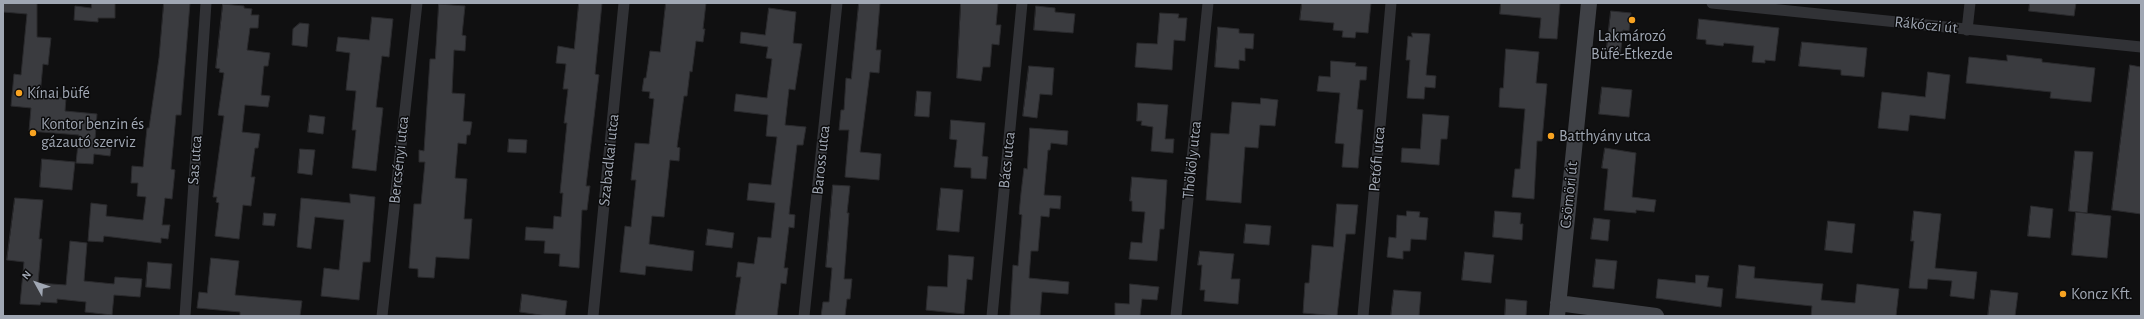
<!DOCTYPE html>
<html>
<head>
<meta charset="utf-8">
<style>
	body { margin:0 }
	#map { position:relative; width:2144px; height:319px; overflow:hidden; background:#101011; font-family:"Alegreya Sans",sans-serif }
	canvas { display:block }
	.frame { position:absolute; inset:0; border:4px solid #a0a7b3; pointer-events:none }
	.north { position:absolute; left:16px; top:263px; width:40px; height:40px; -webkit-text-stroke:3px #0b0b0c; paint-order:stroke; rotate:310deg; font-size:11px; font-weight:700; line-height:16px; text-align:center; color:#a0a7b3 }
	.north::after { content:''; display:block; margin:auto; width:14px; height:18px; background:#a0a7b3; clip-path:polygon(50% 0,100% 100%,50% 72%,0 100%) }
</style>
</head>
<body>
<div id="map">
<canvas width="2144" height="319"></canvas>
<div class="frame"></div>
<div class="north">N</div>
</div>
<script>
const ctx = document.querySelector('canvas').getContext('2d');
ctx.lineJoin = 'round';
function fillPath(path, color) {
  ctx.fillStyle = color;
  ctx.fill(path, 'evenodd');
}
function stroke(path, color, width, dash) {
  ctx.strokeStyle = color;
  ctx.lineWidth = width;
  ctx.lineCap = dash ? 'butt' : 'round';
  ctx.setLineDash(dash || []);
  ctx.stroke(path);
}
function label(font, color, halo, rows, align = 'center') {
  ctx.font = font + ' "Alegreya Sans",sans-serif';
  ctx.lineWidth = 3;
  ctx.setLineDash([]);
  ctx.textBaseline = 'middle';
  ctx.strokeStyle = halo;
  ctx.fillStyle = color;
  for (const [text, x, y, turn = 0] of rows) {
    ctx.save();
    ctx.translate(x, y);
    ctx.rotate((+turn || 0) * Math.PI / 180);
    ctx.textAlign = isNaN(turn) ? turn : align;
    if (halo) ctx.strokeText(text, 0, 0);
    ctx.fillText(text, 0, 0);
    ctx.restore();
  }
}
const building = new Path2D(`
	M3,3H37V37L51,38L48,65L43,64L40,95L66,98L65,111L97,114L95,140L112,142L110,156L94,154L93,164L76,163L79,135L29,131L31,108L11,106L14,74L21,75L27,14L3,12Z
	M92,3H115V18H98V22L74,20L75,6L91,8Z
	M164,3H190L181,115H176L171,169L175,170L172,199L165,198L162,225H170L168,239L161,238V243L104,236L103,242L88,241L91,203L107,205L106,216L143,220L146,197L137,196L138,183H131L132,166L143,167L147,128H149L159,58Z
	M579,3H602L595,74L599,75L586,186H590L587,210H582L579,268L559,266L560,254L544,253L545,241L525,240L526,227L553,229L554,216L561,217L563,193H560L567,123H564L568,89H563L566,64L556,63L558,46L574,49Z
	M666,3H706L703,29H705L703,42L696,41L692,72L690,71L687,96H684L677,147L680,148L679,161L670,160L664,217L652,216L649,244L694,251L692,271L646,266L645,275L620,272L625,226L631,227L636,180H631L635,143L649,144L654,99L649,98L650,92L642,91L644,78H646L650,51L660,52Z
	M859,3H880L876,50H881L879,73L870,72L860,152L881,154L879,180L845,177L849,130H839L841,110H844L846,78L851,79Z
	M961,3H998L996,25H1001L999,45L992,44L990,67H983L981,81L957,78Z
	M1302,3H1371L1368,33L1356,32L1355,38L1342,37L1343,31L1333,30L1334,23L1300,20Z
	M1501,3H1560L1557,39L1539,38L1541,18L1500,14Z
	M2030,3H2076L2074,16L2029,11Z
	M223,4L244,6V8L252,9L251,15H259L258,28H250L247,50L270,53L268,66H264L261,95L270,96L268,107L245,105L242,132L260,134L258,148H255L251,177H255L251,206L243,205L239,239L215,236L219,203L216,202L217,197H213L224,116L218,115L224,73L219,72L220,69L216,68Z
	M439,4L465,6L462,35L466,36L465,51L454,50L452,93L465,94L463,121L472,122L470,135H467L466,144L458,143L455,178L467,179L464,219H472L469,259L436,257L434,278L418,277V269L409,268L414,204H421L425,162H419V150L424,151L430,59H435Z
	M1036,6L1055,8V12L1075,14L1073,33L1034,30Z
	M769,8L796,12L793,43L802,44L795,90L789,89L785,125L806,127L803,145H797L789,214L795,215L794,228L789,227L784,268H788L786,284L781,283L777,316H735L741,277H736L738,262L754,264L758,237L771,238L775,203L747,200L749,183L771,185L777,137L766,136L768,115L734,111L736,94L767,98L772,59L766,58L768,47L740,43L741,32L765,35Z
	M1611,11L1631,13L1629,31L1623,30L1620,57L1606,55Z
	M1160,13L1179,14L1178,18H1187L1185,41L1174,40L1172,70L1135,67L1137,43L1157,44Z
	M372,17L393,19L389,57L382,56L376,107L383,108L376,171L352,168L356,130H352L356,91L346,90L350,53L336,51L338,37L369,40Z
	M1699,19L1779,28L1775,61L1765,60V63L1752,62L1754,46L1724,43L1723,46L1706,44V40L1697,39Z
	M300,23L309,24L307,47L292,45L293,29Z
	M1218,27L1239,29V33L1254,34L1253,49L1245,48V61L1239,60V69L1215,67Z
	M1412,33L1430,34L1426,75L1436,76L1435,88L1425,87L1424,99L1407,98L1410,60H1406L1408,36L1412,37Z
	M1802,42L1867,48L1864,77L1841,75V70L1799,66Z
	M1506,49L1539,52L1536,83L1547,84L1542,141H1537L1534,199L1512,197L1515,169H1520L1525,109L1499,107L1500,88H1503Z
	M2007,55L2042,59V62L2095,68L2091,102L2050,98L2051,92L1966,83L1969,57L2007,61Z
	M1331,61L1356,63L1355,66L1367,67L1366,80H1360L1357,109L1363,110L1358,168L1342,167L1344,144L1335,143L1340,93L1317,91L1319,76L1330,77Z
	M2130,65L2141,67V214L2112,210Z
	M1029,66L1054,68L1052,95L1040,94L1037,118L1023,116Z
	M1928,72L1950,75L1945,119L1910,115L1908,131L1878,128L1882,92L1925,97Z
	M1602,87L1632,90L1629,117L1599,114Z
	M917,91L931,92L929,117L915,116Z
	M1261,98L1278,100L1275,126L1260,125L1258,148L1245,147L1241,203L1206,200L1211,133L1229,134L1232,102L1260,104Z
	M1138,103L1168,105L1165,139H1174L1173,153L1151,151L1153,127L1141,125L1142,121H1137Z
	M1423,114L1449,116L1447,139H1441L1439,165L1401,162L1402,148L1420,149Z
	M310,115L325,117L323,134L308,132Z
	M951,120L985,123L982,156L988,157L986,179L971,178V168L954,167L957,140L950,139Z
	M1030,128L1068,131L1067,145L1051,143L1050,150H1048L1044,195L1061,196L1060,209L1050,208L1049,217L1041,216L1038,251H1031L1029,278L1069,282L1068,294L1042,292L1040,316H1010L1013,265L1018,266L1022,215L1019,214L1021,193L1024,168L1027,169Z
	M509,139L527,140L526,153L508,152Z
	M1605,148L1636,153L1632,197L1656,200L1654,212L1636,210V213L1604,210L1608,169L1602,168Z
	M300,149L315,150L312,175L298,173Z
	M2075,151L2093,152L2087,213L2069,211Z
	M42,159L75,162L72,190L40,187Z
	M1132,177L1167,180L1164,229H1160L1157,261L1129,259L1131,242L1142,243L1145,212L1132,211V201H1130Z
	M833,185L850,186L847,213H849L844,279H852L850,299H847L845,316H821L823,302H829L832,268L826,267Z
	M941,188L963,190L959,232L937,230Z
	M350,194L375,197L370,262H363L359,300L321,296L324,268L339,270L344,220L315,217L311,249L297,247L301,198L350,203Z
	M15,198L43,200L39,239H42L38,283L66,285L70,241L87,243L84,281L114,284L115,277L142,279L140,297L114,295L112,315L85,312L86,302L57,299V303L41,302L40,305L20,304L24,262L7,260Z
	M1337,204L1358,205L1355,234H1346L1337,316L1303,313L1305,283H1309L1312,245L1333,247Z
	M2031,206L2053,209L2050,238L2028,236Z
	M1407,211L1420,212L1419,217L1428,218L1426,240L1411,239L1410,251H1403V259L1387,257L1389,237L1396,238L1397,215L1406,216Z
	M1495,211L1521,213L1520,224H1523L1522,240L1493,237Z
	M1914,211L1941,214L1935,268L1977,272L1974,299L1950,296L1952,281L1928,279L1927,289L1909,288L1914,241H1911Z
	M2076,212L2111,216L2107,258L2072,255Z
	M264,213L276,214L274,226L263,225Z
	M1594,218L1610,220L1608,241L1591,239Z
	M1828,221L1855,224L1852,253L1825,250Z
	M1246,224L1271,226L1269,245L1244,243Z
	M708,229L734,233L732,248L706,245Z
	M1200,251L1234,254L1231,279H1240L1238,304L1204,301L1205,290H1200L1202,265H1198Z
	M1465,252L1494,255L1491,283L1462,280Z
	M949,255L974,257L972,280L967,279L964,314L926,310L928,286L947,287Z
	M211,258L239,261L235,295L302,301L300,316H240V312L197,308L199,292L207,293Z
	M1596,259L1617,261L1614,289L1593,287Z
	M148,262L172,264L170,289L146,287Z
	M1739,265L1755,267L1754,278L1823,284L1821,300L1855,303L1857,284L1899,289L1896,316H1811L1812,306L1736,298Z
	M1696,275L1709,276L1707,287L1723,289L1721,307L1656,298L1658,279L1695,283Z
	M1130,284L1159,287L1157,300L1142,299L1140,316H1115V303L1129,304Z
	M1394,290L1421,292L1419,316H1391Z
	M1991,290L2018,293L2015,316H1988Z
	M522,294L567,301L565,316H547L520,312Z
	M1506,299L1527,301L1526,316H1505Z`);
const street = new Path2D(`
	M1712,3L2141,47
	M1967,30L1970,3
	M185,316L206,3
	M382,316L417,3
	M593,316L624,3
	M804,316L837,3
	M992,316L1022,3
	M1176,316L1208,3
	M1363,316L1391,3`);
const secondary = new Path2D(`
	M1558,303L1656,316
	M1557,316L1589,3`);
const markers = [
	[1632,20,4,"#f8a321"],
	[19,93,4,"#f8a321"],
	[33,133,4,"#f8a321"],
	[1551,136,4,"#f8a321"],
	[2063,294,4,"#f8a321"]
];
const streetNames = [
	["Rákóczi út",1926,25,6],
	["Petőfi utca",1377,159,-85],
	["Sas utca",195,160,-86],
	["Bercsényi utca",399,160,-84],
	["Szabadkai utca",609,160,-84],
	["Baross utca",821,160,-84],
	["Bács utca",1007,160,-84],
	["Thököly utca",1192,160,-84],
	["Csömöri út",1569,195,-84]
];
const poiNames = [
	["Lakmározó",1632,36,"center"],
	["Büfé-Étkezde",1632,54,"center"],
	["Kínai büfé",27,93],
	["Kontor benzin és",41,124],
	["gázautó szerviz",41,142],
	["Batthyány utca",1559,136],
	["Koncz Kft.",2071,294]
];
fillPath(building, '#3a3b3f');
stroke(building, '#2a2a2d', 1);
stroke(street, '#313236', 11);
stroke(secondary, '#3f4146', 16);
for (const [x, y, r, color] of markers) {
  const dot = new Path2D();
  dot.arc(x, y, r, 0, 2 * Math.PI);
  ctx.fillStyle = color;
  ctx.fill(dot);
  stroke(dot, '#0b0b0c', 1.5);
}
label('16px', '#a0a7b3', '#0b0b0c', streetNames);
label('16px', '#a0a7b3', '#0b0b0c', poiNames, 'left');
</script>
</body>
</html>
